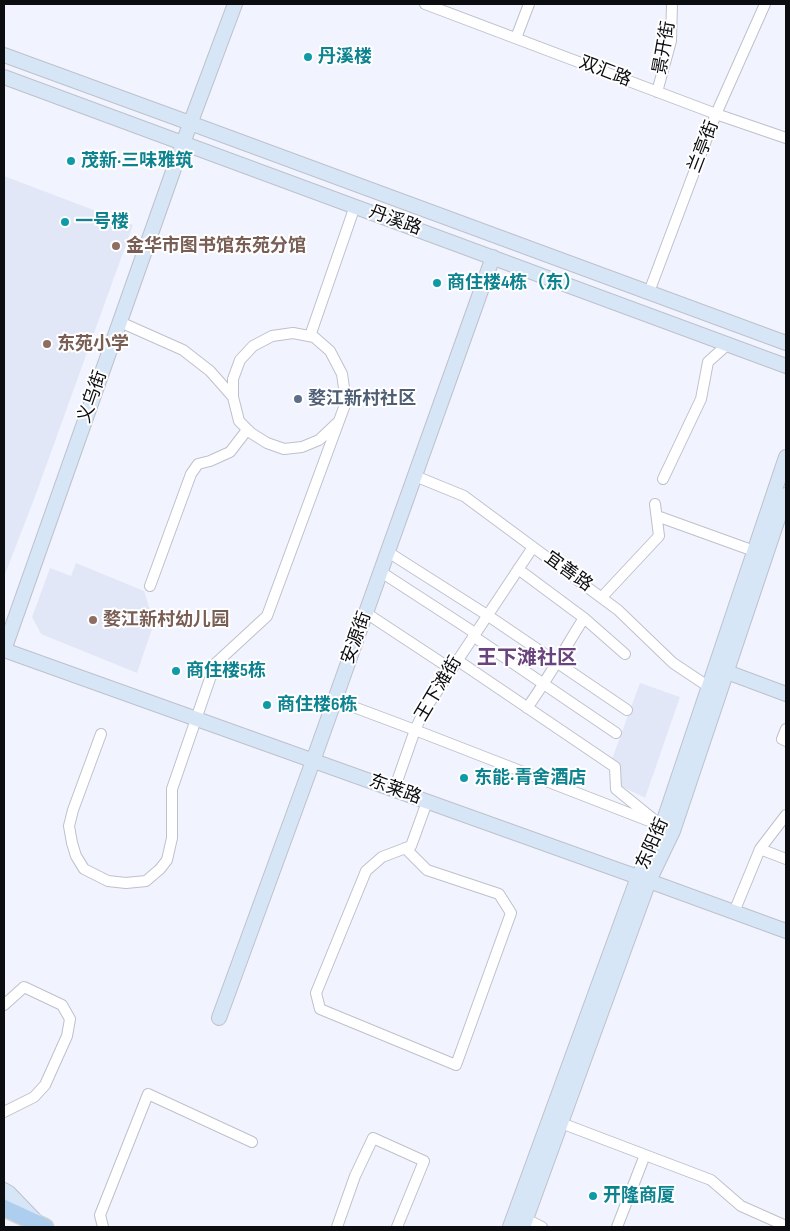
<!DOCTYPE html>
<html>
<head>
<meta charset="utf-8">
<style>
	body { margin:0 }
	#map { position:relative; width:790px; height:1231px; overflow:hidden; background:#f1f4fe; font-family:"Sofia Sans Condensed",sans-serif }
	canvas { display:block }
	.frame { position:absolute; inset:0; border:5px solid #0c0d11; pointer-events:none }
</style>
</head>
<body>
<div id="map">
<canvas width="790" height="1231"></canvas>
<div class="frame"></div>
</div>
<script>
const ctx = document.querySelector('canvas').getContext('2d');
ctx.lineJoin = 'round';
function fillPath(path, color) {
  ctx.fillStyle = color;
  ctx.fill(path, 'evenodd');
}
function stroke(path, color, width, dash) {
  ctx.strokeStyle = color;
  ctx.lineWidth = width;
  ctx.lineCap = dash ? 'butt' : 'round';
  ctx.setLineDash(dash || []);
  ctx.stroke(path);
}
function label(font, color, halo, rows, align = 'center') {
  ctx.font = font + ' "Sofia Sans Condensed","Noto Sans SC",sans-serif';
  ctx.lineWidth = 4;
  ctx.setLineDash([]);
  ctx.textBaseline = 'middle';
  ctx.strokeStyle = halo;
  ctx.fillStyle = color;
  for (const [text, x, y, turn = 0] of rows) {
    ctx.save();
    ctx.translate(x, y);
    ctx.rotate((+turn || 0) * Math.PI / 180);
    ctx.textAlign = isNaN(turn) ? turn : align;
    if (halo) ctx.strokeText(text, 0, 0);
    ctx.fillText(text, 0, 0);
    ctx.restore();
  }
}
const built = new Path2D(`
	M4,176L133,225L36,494L4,577Z
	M76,563L144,591L154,623L137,673L41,634L32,617L50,568L71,576Z
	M640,683L680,697L645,798L621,786L618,769L612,759Z`);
const street = new Path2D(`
	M425,4L716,114L786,138
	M516,38L529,4
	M657,92L671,41L672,4
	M649,292L716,114L765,4
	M120,322L183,350L210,371L233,397
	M310,336L355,206
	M415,476L464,496L618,610L673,663L709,687
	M663,479L701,399L708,362L728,344
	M657,516L754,551
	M388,552L487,615L627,710
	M518,569L584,618L625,654
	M381,572L475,633
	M150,586L191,474L198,464L210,461L230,452L247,430
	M602,597L659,536L655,504
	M366,613L451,669
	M473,636L616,733
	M457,660L615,767L616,789L653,819
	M335,700L415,730L662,826
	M527,708C548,679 565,648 584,618
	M786,729L782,739L786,741
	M101,734L73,810L69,826L72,843L76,856L84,869L108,881L126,883L146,881L160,869L167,860L172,838V789L215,664L267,616L346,402L342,374L330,351L314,337L293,333L272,336L253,346L240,360L233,379V397L239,421L251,433L267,443L284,449L302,447L319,440L339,421
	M394,790L415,730L424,711L533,547
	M405,848L427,870L499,894L511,913L456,1065L320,1009L316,993L366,871L382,857L411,846L427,802
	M760,849L786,859
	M734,912L760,849L786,815
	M4,1005L24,987L62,1005L70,1019L67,1036L45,1085L34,1097L4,1112
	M561,1123L711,1180L741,1206L786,1226
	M526,1219L542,1227
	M103,1227L100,1215L148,1094L252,1142
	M337,1227L355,1176L373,1138L424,1161L397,1227
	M617,1227L645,1155`);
const secondary = new Path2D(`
	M4,55L190,123L786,343
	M4,77L786,366
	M4,650L649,881L786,931
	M4,650L183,143L235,4
	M727,672L786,694
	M219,1018L313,761L493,257
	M4,1190L9,1193L35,1220
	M510,1227L638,877L662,826L786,457
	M523,1227L649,881L673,831L786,495`);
const primary = new Path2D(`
	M4,1208L45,1227`);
const markers = [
	[308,57,5,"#0f9aa8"],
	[71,161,5,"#0f9aa8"],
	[65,222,5,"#0f9aa8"],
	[116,246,5,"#8d6e63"],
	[437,283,5,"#0f9aa8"],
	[47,344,5,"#8d6e63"],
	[298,399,5,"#5c6f8a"],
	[93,620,5,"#8d6e63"],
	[176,671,5,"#0f9aa8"],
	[267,705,5,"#0f9aa8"],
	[464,778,5,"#0f9aa8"],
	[593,1196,5,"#0f9aa8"]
];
const streetNames = [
	["景开街",665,48,-80],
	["双汇路",605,72,21],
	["兰亭街",704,147,-69],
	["丹溪路",395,221,20],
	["义乌街",93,397,-71],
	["宜善路",568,572,36],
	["安源街",357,638,-70],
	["王下滩街",439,689,-59],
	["东莱路",395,790,20],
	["东阳街",653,844,-66]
];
const cultureNames = [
	["丹溪楼",318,57],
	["茂新·三味雅筑",81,161],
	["一号楼",75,222],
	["商住楼4栋（东）",447,283],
	["商住楼5栋",186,671],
	["商住楼6栋",277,705],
	["东能·青舍酒店",474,778],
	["开隆商厦",603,1196]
];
const educationNames = [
	["金华市图书馆东苑分馆",126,246],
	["东苑小学",57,344],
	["婺江新村幼儿园",103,620]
];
const serviceNames = [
	["婺江新村社区",308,399]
];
const quarterNames = [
	["王下滩社区",527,659]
];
fillPath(built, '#e2e7f7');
stroke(street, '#bec1cb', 12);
stroke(secondary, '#bec1cb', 16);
stroke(primary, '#d3d3d4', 19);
stroke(street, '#fff', 10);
stroke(secondary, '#d6e6f7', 14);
stroke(primary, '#adceef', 16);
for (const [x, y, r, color] of markers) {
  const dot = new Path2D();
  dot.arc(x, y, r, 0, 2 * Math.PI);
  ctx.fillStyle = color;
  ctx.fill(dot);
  stroke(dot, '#fff', 2);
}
label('18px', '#0c0d11', '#fff', streetNames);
label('bold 18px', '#0d838f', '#fff', cultureNames, 'left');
label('bold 18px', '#785e54', '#fff', educationNames, 'left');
label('bold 18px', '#4e5e75', '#fff', serviceNames, 'left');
label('bold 20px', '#69437d', '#fff', quarterNames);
</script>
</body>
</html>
